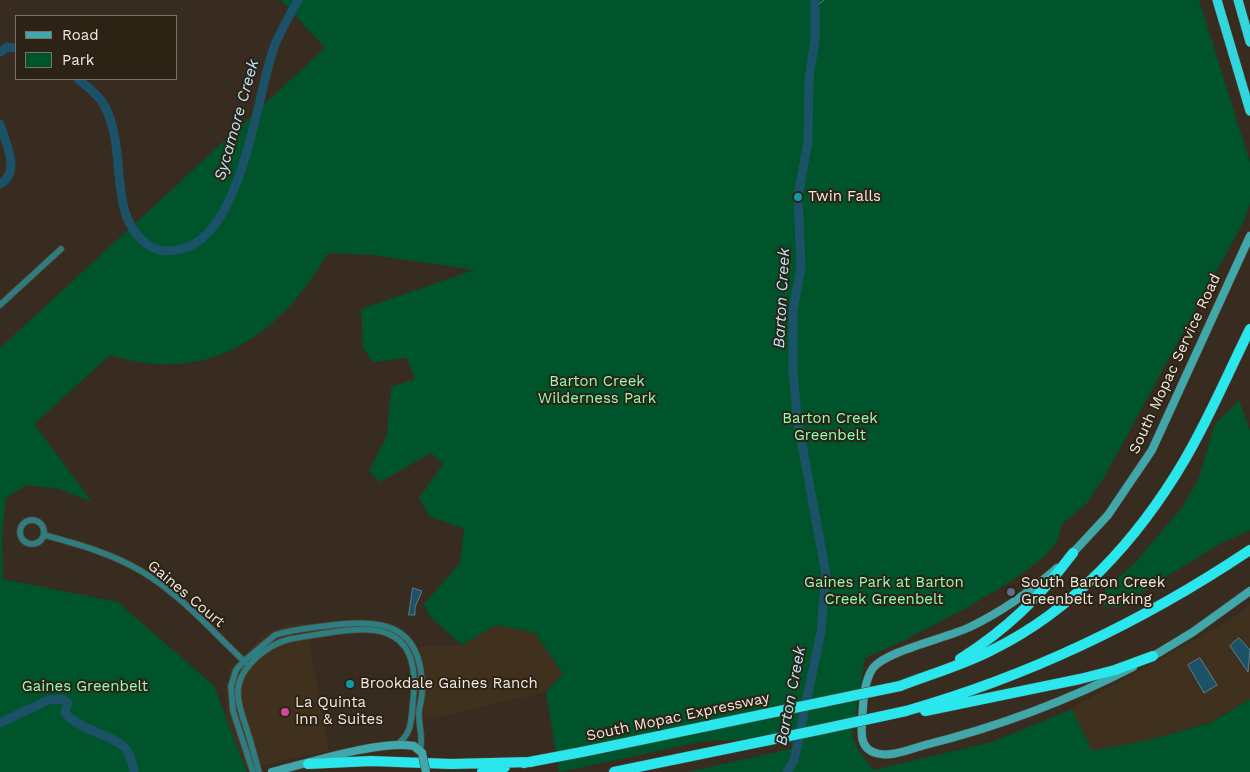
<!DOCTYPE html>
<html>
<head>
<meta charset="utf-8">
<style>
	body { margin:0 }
	#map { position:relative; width:1250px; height:772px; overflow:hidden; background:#372c1f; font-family:"Work Sans",sans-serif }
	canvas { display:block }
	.legend { position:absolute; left:15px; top:15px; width:162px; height:65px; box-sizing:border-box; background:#2d2315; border:1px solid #7b7267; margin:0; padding:6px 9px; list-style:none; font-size:15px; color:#f0e9e1 }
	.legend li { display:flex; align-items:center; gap:10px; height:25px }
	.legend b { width:25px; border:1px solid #7b7267 }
</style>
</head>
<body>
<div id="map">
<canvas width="1250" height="772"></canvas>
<ul class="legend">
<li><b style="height:6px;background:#40a7aa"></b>Road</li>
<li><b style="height:14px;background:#00542b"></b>Park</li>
</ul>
</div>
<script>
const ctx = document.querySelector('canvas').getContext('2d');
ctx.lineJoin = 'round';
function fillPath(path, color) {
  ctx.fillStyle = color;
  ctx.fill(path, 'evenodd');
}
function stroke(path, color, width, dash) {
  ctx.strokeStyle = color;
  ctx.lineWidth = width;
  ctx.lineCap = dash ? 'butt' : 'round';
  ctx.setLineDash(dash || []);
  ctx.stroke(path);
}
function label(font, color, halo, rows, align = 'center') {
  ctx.font = font + ' "Work Sans",sans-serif';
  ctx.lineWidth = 4;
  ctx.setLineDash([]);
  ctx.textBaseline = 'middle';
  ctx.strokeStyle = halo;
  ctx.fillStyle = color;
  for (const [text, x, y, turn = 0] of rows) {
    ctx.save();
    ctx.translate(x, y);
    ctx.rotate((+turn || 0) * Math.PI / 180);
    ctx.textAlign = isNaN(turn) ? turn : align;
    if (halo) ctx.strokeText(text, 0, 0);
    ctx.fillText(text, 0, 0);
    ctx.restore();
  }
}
const built = new Path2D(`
	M1250,604V699L1210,722L1149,740L1080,754L1066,711L1227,622Z
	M306,623L329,751L244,769L227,720L225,693L230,670L266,633L286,625Z
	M496,625L535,632L563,674L546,692L424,720L425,678L419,647L462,645Z`);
const green = new Path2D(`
	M281,0H1199L1250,162V203L1244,221L1106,474L1087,503L1062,524L1057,542L1043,558L1010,582L968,607L905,640L865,658L852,736L859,751L873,770L992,742L1072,709L1092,751L1149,740L1210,723L1250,699V772H687L799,747L780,738L704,741L559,772L546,692L563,674L535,633L496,625L462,645L431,618L424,604L460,563L464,529L429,516L419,498L443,464L431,453L380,482L369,471L387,435L391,387L415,379L407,358L373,362L363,348L361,309L474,270L372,255L328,253C279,336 209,386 110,355L34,424L92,502L59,489L26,485L6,498L2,536L3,579L118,602L214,686L247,772H0V348L325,48Z
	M1239,400L1250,431V530L1220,544L1152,585L1128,604L1115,608L1103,605L1105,589L1135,563L1183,506L1198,480L1215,424Z`);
const water = new Path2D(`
	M413,588L422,591L415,607V615H409Z
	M1239,638L1250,650L1248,672L1230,646Z
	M1200,658L1217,685L1204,693L1188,665Z`);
const stream = new Path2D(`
	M815,7L824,0`);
const river = new Path2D(`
	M0,52L7,47L16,48
	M78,79C86,86 99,95 104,105C122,138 115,177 125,212C129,225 139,241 152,247C162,253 171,251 181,249C242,236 256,98 274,47C280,31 290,15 298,0
	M0,124C5,142 22,172 0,184
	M0,723L48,700L62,699L68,703L65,713C80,731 115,735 126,749C130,755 133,765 134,772
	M787,772L794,760L821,632L826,574L797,417L793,370V311L801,267L798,197L808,141L809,78L815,40V0`);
const minor = new Path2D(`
	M0,305L61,249
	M20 532a12 12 0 1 1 24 0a12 12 0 1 1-24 0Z
	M44,535C77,544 111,553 141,571C180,594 212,631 245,662
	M253,772L233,711L231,686L236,670L244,661L275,635C293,629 313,628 332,625C382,619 421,624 422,686C423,695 420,703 419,712C418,726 424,737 420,750
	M259,772C255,757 251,742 246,727C236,697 231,681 257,657C267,648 277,642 290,639C351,630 424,606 413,701C411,719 413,734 396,745`);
const secondary = new Path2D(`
	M1069,557L1108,515L1152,450L1250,236
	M1057,568C1031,591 1001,612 970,627C947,638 886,651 873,668C863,682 863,707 862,723C861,735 861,747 873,752C888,759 910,749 925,745C997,727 1067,701 1133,667
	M1150,658L1193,632L1250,591
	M272,772C309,763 378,740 414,746L422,753`);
const trunk = new Path2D(`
	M1217,0L1250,111
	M1238,0L1250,42`);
const motorway = new Path2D(`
	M960,659C1007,629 1039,598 1073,553
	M900,686C931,674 963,665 992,650C1074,610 1138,539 1184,461C1209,419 1228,373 1250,329
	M906,711C1029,676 1144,621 1250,550
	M925,711L1080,679L1115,670L1153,656
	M524,763L582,752
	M308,764L371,761L451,764L531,762
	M482,772L505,767
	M614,772L823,729`);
const secondaryBridge = new Path2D(`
	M422,753L426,772`);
const motorwayBridge = new Path2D(`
	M823,729L906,711
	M582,752L900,686`);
const markers = [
	[798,197,5,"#0f9aa8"],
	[1011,592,5,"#5c6f8a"],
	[350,684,5,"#0f9aa8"],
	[285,712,5,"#d1479c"]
];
const poiNames = [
	["Twin Falls",808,197],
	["South Barton Creek",1021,583],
	["Greenbelt Parking",1021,600],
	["Brookdale Gaines Ranch",360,684],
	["La Quinta",295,703],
	["Inn & Suites",295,720]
];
const streetNames = [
	["South Mopac Service Road",1175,364,-65],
	["Gaines Court",186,594,40],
	["South Mopac Expressway",678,717,-12]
];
const parkNames = [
	["Barton Creek",597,382],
	["Wilderness Park",597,399],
	["Barton Creek",830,419],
	["Greenbelt",830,436],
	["Gaines Park at Barton",884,583],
	["Creek Greenbelt",884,600],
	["Gaines Greenbelt",85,687]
];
const waterNames = [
	["Sycamore Creek",237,120,-74],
	["Barton Creek",782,298,-87],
	["Barton Creek",791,696,-79]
];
fillPath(built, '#3f311d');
fillPath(green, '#00542b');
fillPath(water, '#1b5268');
stroke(water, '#5b7f8c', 1);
stroke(stream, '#5b7f8c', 1);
stroke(river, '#1b5268', 9);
stroke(minor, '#554a3e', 7);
stroke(secondary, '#554a3e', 9);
stroke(trunk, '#554a3e', 10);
stroke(motorway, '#554a3e', 11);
stroke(minor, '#2c7e81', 5.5);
stroke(secondary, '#40a7aa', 8);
stroke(trunk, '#32d7dd', 9);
stroke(motorway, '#2ae6ed', 10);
stroke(secondaryBridge, '#554a3e', 9, []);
stroke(motorwayBridge, '#554a3e', 11, []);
stroke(secondaryBridge, '#40a7aa', 8);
stroke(motorwayBridge, '#2ae6ed', 10);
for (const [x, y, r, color] of markers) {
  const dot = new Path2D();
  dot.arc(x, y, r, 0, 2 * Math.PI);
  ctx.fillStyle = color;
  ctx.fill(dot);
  stroke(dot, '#2d2315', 2);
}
label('15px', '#f0e9e1', '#2d2315', poiNames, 'left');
label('15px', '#f0e9e1', '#2d2315', streetNames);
label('15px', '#8ffdb7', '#2d2315', parkNames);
label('italic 16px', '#b6e5fa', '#2d2315', waterNames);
</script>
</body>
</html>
